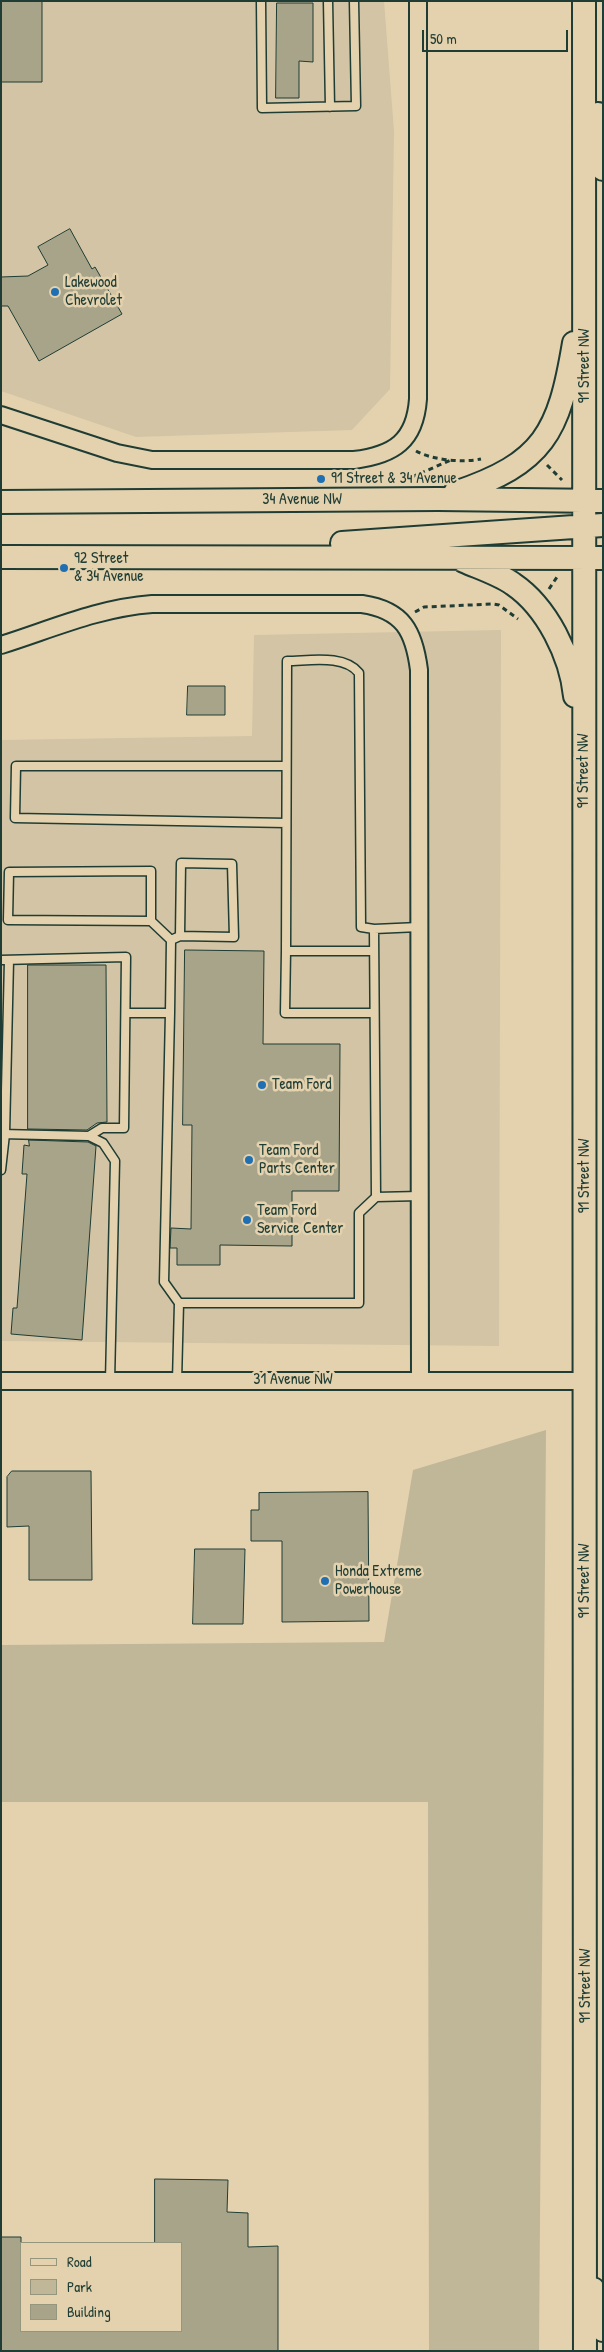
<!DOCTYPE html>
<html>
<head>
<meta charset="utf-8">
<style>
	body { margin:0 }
	#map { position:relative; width:604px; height:2352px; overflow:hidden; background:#e4d2af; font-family:"Patrick Hand",sans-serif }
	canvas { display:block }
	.frame { position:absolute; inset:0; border:2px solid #1f3d34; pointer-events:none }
	.legend { position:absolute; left:20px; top:2242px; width:162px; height:90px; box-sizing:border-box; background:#e4d2af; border:1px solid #95967e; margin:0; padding:6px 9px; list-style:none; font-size:15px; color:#1f3d34 }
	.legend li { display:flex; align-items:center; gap:10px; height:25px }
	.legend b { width:25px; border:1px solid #95967e }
	.scale { position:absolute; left:422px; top:30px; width:146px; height:22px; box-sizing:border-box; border:2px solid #1f3d34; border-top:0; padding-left:6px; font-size:15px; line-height:18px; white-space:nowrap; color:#1f3d34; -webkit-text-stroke:4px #e4d2af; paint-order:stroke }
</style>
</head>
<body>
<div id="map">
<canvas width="604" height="2352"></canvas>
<div class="frame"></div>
<ul class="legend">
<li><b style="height:6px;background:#e4d2af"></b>Road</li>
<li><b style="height:14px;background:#c0b798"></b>Park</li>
<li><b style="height:14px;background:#a8a489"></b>Building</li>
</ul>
<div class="scale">50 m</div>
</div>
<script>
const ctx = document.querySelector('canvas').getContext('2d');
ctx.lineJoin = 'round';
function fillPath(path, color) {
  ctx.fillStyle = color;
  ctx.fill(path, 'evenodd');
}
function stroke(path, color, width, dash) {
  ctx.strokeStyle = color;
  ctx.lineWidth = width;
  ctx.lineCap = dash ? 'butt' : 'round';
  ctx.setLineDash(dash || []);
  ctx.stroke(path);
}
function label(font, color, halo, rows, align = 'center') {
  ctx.font = font + ' "Patrick Hand",sans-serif';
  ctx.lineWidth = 5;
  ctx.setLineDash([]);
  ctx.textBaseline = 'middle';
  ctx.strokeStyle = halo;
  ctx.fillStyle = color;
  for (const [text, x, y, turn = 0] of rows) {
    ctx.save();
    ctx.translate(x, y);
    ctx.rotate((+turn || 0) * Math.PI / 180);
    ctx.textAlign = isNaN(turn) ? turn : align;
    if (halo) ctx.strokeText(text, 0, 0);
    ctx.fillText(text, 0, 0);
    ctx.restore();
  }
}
const built = new Path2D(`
	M1,1H384L394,131L390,389L352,430L136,437L1,391Z
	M501,630L499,1346L1,1341V740L252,736L254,635Z`);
const green = new Path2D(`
	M546,1430L539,2351H429L428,1802H1V1645L384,1642L413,1470Z`);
const building = new Path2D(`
	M1,1H42V82H1Z
	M277,3H313V62L299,61V98H276Z
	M70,229L92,269L95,267L122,314L39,361L8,306H1V277L28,276L48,265L38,247Z
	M188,686H225V715H187Z
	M185,950L264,951L263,1044H340L339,1191H292V1246L220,1245V1265H177V1248H170L171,1228L191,1229L192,1125H183Z
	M28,965H106L107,1122L97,1123L87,1130L28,1129Z
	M29,1140L88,1142L96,1146L82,1340L11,1334L13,1308H17L27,1174H22L24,1145L29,1146Z
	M12,1471H91L92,1580H29V1526L7,1527V1477Z
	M368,1492L369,1621L282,1622V1541H251V1510H259V1493Z
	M195,1549H245L243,1624H193Z
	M155,2179L228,2180L227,2212L248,2213V2247L278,2246V2351H1V2237H21V2331H181V2243H155Z`);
const path = new Path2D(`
	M416,451C432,460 463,463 481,459
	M547,465L562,480
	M412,477L453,459
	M549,589L557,577
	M415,612L424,607L493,604L499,605L518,619`);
const service = new Path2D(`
	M261,1L262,108L356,106L354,1
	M328,1L330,107
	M286,823L15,818L16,766H286
	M151,921V871L9,872L8,920L151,921L171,940L170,1013
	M171,940L180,936L234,937L232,864L181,863L180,936
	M286,951L287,661C309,661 344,654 359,673L361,927L374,929
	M374,951H286L285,1013H374
	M1,960L126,957L124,1128H102L89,1136
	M126,1013H170L164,1282L179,1303
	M1,1134L89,1136L103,1143L115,1161L110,1381
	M1,1170L5,1134L9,960
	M376,1197L374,929L419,927
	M177,1381L179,1303H359V1213L376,1197L420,1196`);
const minor = new Path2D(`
	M1,415L117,453L152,460H354C394,455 415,441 418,399V1
	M1,645C52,629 98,608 152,604H362C403,610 414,631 419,670L420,1380
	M1,1381H585`);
const secondary = new Path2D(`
	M584,1L585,2351
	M598,114L603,169
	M455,493C544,463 559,433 574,343
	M1,502L438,499L603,501
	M342,543L603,525
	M1,557L603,558
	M464,561C480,568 499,574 513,584C547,607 571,656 575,696
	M593,2289L603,2330`);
const markers = [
	[55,292,5,"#1f6fb2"],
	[321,479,5,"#1f6fb2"],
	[64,568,5,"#1f6fb2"],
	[262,1085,5,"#1f6fb2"],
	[249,1160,5,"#1f6fb2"],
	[247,1220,5,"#1f6fb2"],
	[325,1581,5,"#1f6fb2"]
];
const poiNames = [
	["Lakewood",65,283],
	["Chevrolet",65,301],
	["91 Street & 34 Avenue",331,479],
	["92 Street",74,559],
	["& 34 Avenue",74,577],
	["Team Ford",272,1085],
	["Team Ford",259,1151],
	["Parts Center",259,1169],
	["Team Ford",257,1211],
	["Service Center",257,1229],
	["Honda Extreme",335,1572],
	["Powerhouse",335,1590]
];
const streetNames = [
	["91 Street NW",585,366,-90],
	["34 Avenue NW",302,500],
	["91 Street NW",584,771,-90],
	["91 Street NW",585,1176,-90],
	["31 Avenue NW",293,1380],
	["91 Street NW",585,1581,-90],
	["91 Street NW",586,1986,-90]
];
fillPath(built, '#d2c4a4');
fillPath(green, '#c0b798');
fillPath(building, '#a8a489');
stroke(building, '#1f3d34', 1);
stroke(service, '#1f3d34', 11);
stroke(minor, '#1f3d34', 20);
stroke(secondary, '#1f3d34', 26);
stroke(path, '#1f3d34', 3, [5, 4]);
stroke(service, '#e4d2af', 8);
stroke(minor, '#e4d2af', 16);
stroke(secondary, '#e4d2af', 22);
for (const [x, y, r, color] of markers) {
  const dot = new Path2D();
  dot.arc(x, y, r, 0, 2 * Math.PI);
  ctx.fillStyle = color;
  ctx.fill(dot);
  stroke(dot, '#e4d2af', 2);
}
label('16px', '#1f3d34', '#e4d2af', poiNames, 'left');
label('16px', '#1f3d34', '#e4d2af', streetNames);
</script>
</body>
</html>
